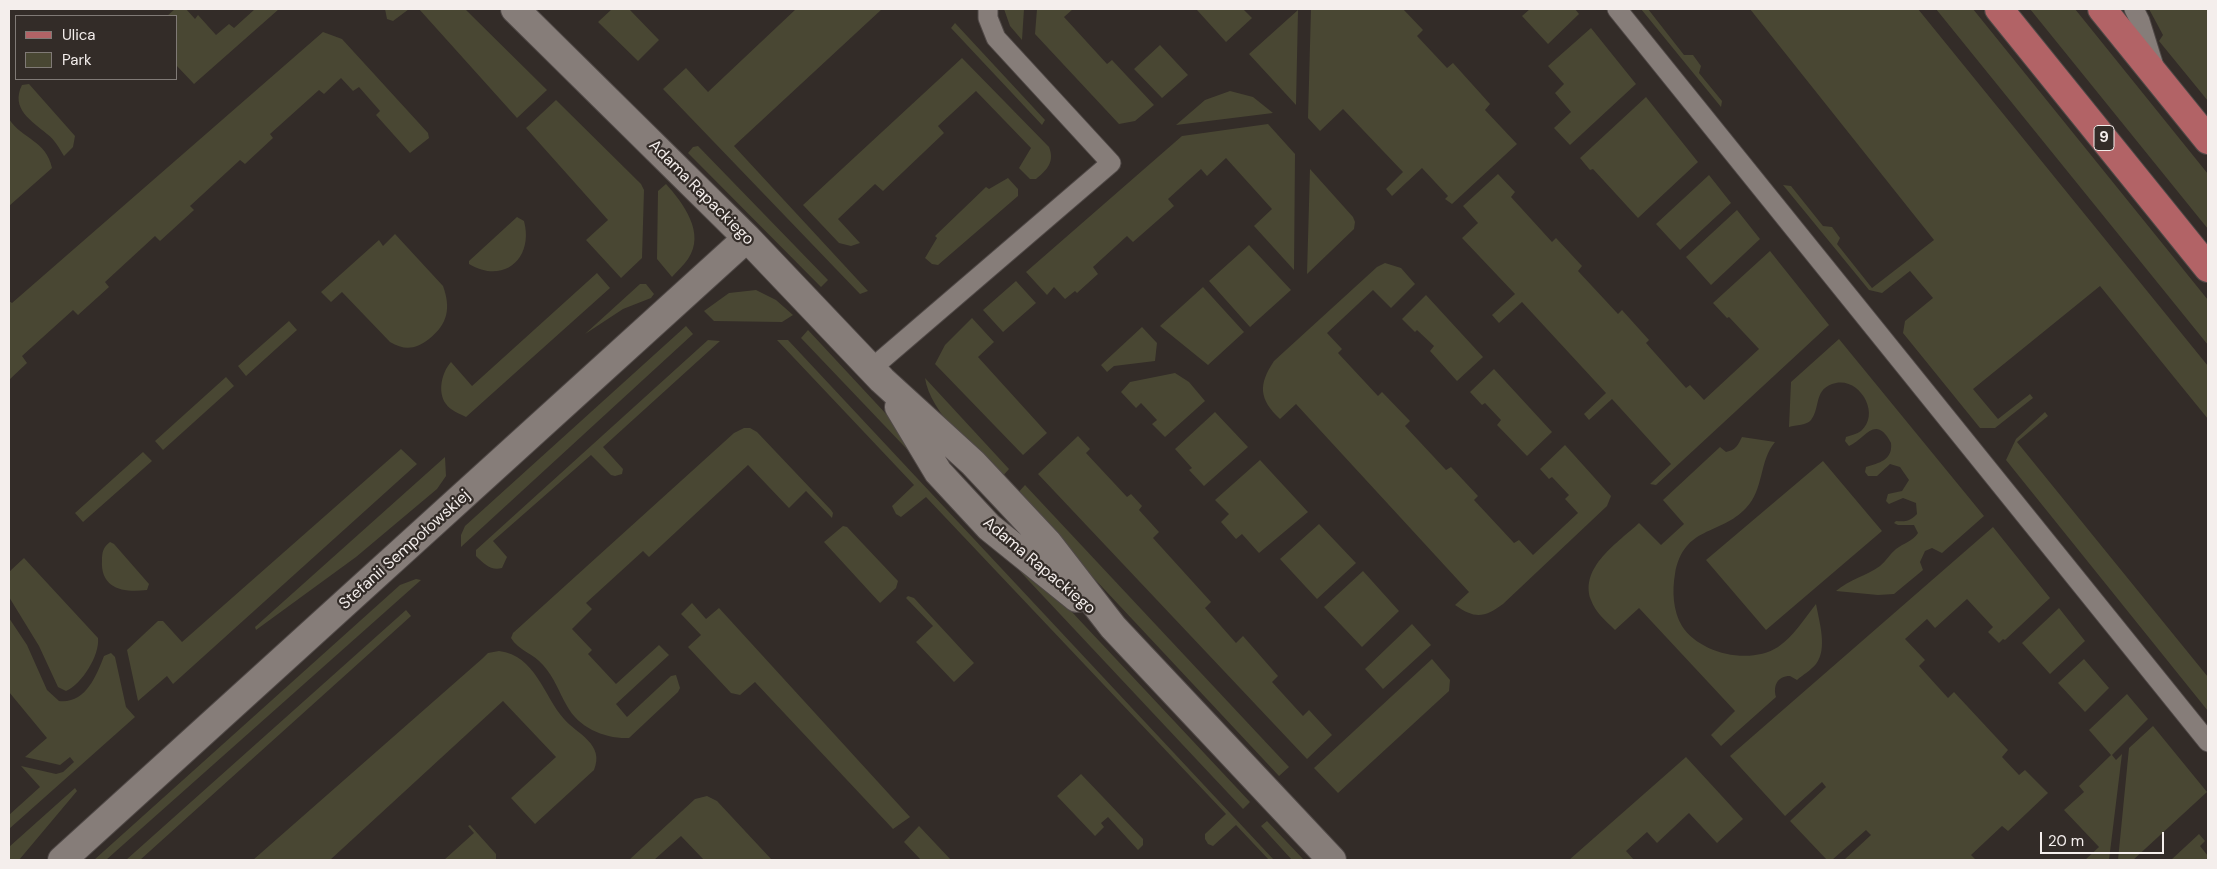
<!DOCTYPE html>
<html>
<head>
<meta charset="utf-8">
<style>
	body { margin:0 }
	#map { position:relative; width:2217px; height:869px; overflow:hidden; background:#332c28; font-family:"DM Sans",sans-serif }
	canvas { display:block }
	.frame { position:absolute; inset:0; border:10px solid #f4eeec; pointer-events:none }
	.legend { position:absolute; left:15px; top:15px; width:162px; height:65px; box-sizing:border-box; background:#332c28; border:1px solid #807a76; margin:0; padding:6px 9px; list-style:none; font-size:15px; color:#f4eeec }
	.legend li { display:flex; align-items:center; gap:10px; height:25px }
	.legend b { width:25px; border:1px solid #807a76 }
	.scale { position:absolute; left:2040px; top:832px; width:124px; height:22px; box-sizing:border-box; border:2px solid #f4eeec; border-top:0; padding-left:6px; font-size:15px; line-height:18px; white-space:nowrap; color:#f4eeec; -webkit-text-stroke:4px #332c28; paint-order:stroke }
</style>
</head>
<body>
<div id="map">
<canvas width="2217" height="869"></canvas>
<div class="frame"></div>
<ul class="legend">
<li><b style="height:6px;background:#b26366"></b>Ulica</li>
<li><b style="height:14px;background:#494733"></b>Park</li>
</ul>
<div class="scale">20 m</div>
</div>
<script>
const ctx = document.querySelector('canvas').getContext('2d');
ctx.lineJoin = 'round';
function fillPath(path, color) {
  ctx.fillStyle = color;
  ctx.fill(path, 'evenodd');
}
function stroke(path, color, width, dash) {
  ctx.strokeStyle = color;
  ctx.lineWidth = width;
  ctx.lineCap = dash ? 'butt' : 'round';
  ctx.setLineDash(dash || []);
  ctx.stroke(path);
}
function label(font, color, halo, rows, align = 'center') {
  ctx.font = font + ' "DM Sans",sans-serif';
  ctx.lineWidth = 4.5;
  ctx.setLineDash([]);
  ctx.textBaseline = 'middle';
  ctx.strokeStyle = halo;
  ctx.fillStyle = color;
  for (const [text, x, y, turn = 0] of rows) {
    ctx.save();
    ctx.translate(x, y);
    ctx.rotate((+turn || 0) * Math.PI / 180);
    ctx.textAlign = isNaN(turn) ? turn : align;
    if (halo) ctx.strokeText(text, 0, 0);
    ctx.fillText(text, 0, 0);
    ctx.restore();
  }
}
const green = new Path2D(`
	M175,9H186L195,19L198,15L216,35L229,24L234,28L255,9H279L194,84L176,65V16H167Z
	M385,9H409L393,21L387,19Z
	M419,9H465L547,90L517,118Z
	M612,9H629L659,40L638,61L598,22Z
	M796,9H882L734,146L868,291L860,294L663,89L686,68L708,92Z
	M1004,9H1024L1022,40L1010,26Z
	M1037,9H1073L1064,17L1107,64L1112,60L1154,105L1135,121L1119,124L1035,34Z
	M1198,9H1243L1252,18L1226,42L1197,10Z
	M1311,9H1403L1423,30L1417,36L1447,68L1453,63L1490,104L1485,110L1517,144L1452,204L1445,199L1448,196L1422,168L1392,196L1386,189L1403,172L1343,109L1320,131L1308,118Z
	M1530,9H1575L1579,14L1548,44L1522,16Z
	M1641,9H1648L1684,55H1693L1701,66L1699,73L1722,101L1721,107Z
	M1750,9H1918L2208,366V419L2100,286L1973,389L1998,419L2030,394L2033,398L1995,428H1980L1903,333L1905,321L1933,298L1910,271L1882,293L1869,290L1783,185L1791,186L1823,226L1832,227L1840,238L1837,244L1872,288L1934,240Z
	M1936,9H1973L2208,300V345Z
	M2030,9H2075L2208,174V229Z
	M2149,9H2208V101L2159,41L2163,35Z
	M1298,10L1296,105L1249,54Z
	M955,23L1045,120L1042,125L951,28Z
	M1591,28L1636,84L1570,145L1554,128L1571,112L1555,93L1564,84L1548,66Z
	M323,32L342,39L428,133L429,138L410,153L376,115L380,111L359,87L353,91L341,78L324,94L319,90L270,134L273,138L245,164L240,160L190,206L194,210L160,241L155,236L105,282L109,287L78,315L73,310L22,356L27,363L9,380V301L12,303Z
	M1160,45L1188,75L1162,98L1134,69Z
	M962,58L1049,147C1055,162 1047,170 1036,179H1030L1019,168L1031,148L976,91L938,126L944,133L883,191L875,184L838,219L860,243L851,246L839,243L803,205Z
	M29,84L75,136L73,147L64,156C59,148 55,140 47,134C32,121 10,109 22,85Z
	M1230,91L1253,97L1273,113L1176,125L1205,100Z
	M1646,97L1698,162L1638,218L1593,169L1590,170L1580,158Z
	M556,100L641,184L644,190L642,258L621,278L586,240L608,220L526,128Z
	M9,119C23,140 46,140 52,168L9,206Z
	M1268,124L1295,154L1294,270L1254,226L1272,209L1226,158L1207,176L1201,169L1168,199L1174,206L1133,242L1127,236L1093,267L1098,274L1077,293L1075,291L1065,299L1054,287L1047,295L1026,272L1182,136Z
	M698,146L828,280L821,287L688,153L693,147Z
	M1310,169L1353,217L1355,222L1354,229L1307,274Z
	M1498,174L1515,192L1511,197L1552,242L1556,238L1582,266L1578,271L1618,314L1622,310L1649,340L1646,343L1686,388L1690,385L1704,400L1759,349L1729,317L1727,318L1713,303L1770,251L1829,325L1656,485L1650,484L1671,464L1612,399L1589,420L1584,414L1606,393L1522,302L1499,323L1492,315L1515,294L1462,238L1478,223L1463,206Z
	M1709,175L1731,203L1680,250L1656,224Z
	M1008,178L1018,189V196L938,265L932,264L925,258L937,238L935,236L986,187L989,189Z
	M666,184C683,203 706,233 688,259C683,266 677,271 672,277L657,259L658,191Z
	M1737,210L1760,239L1711,285L1686,257Z
	M517,217L524,221C534,258 504,285 469,264V261Z
	M395,234L443,286C451,308 448,324 429,339C416,349 405,351 390,342L342,292L331,302L321,292L379,240L383,246Z
	M1249,245L1291,290L1250,327L1209,281Z
	M1385,263L1401,268L1415,284L1391,308L1373,290L1327,333L1342,349L1338,353L1378,396L1382,392L1410,421L1405,426L1446,470L1451,467L1478,496L1474,500L1514,543L1519,540L1533,555L1578,513L1565,499L1569,495L1552,477L1549,479L1540,469L1565,445L1611,496L1607,506L1503,604C1484,618 1475,619 1455,605L1469,592L1296,404L1280,419C1259,399 1258,385 1274,361L1377,267Z
	M597,273L610,288L466,417C460,414 450,410 446,404C437,392 442,372 451,362L472,386Z
	M1016,281L1036,303L1003,332L983,310Z
	M640,284H646L654,294L651,298L623,309L585,334Z
	M1203,287L1244,332L1208,365L1160,326Z
	M756,290L776,300L793,315L782,322L714,321L704,311L729,293Z
	M1426,295L1483,357L1457,381L1430,351L1434,346L1417,330L1415,332L1402,319Z
	M972,318L994,342L978,357L1047,433L1023,455L935,364L945,345Z
	M289,321L297,330L246,376L238,366Z
	M686,326L693,334L461,547V535L465,526Z
	M1142,327L1157,343L1155,361L1114,366L1107,372L1101,365Z
	M808,330L888,416L923,466L801,338Z
	M1839,339L1984,516L1942,553L1932,548L1925,551L1920,562L1923,570L1894,594L1878,595L1836,591C1850,579 1866,576 1880,566C1886,561 1890,554 1896,549C1904,543 1913,541 1918,533L1914,525H1898L1894,523L1896,521C1906,522 1910,521 1917,514L1916,503L1903,498L1889,504L1886,501L1888,494L1902,491L1909,480L1900,467L1890,464L1877,476H1868L1865,472L1866,467C1879,463 1893,460 1891,443C1875,413 1865,440 1849,446L1845,441L1846,437C1851,435 1857,434 1861,431C1881,414 1860,378 1836,383C1813,388 1821,407 1811,420C1807,425 1796,425 1789,427L1791,382Z
	M708,340L720,341L603,447L623,469L622,474L615,476L611,475L591,455L493,541L507,557L502,568C491,571 484,564 476,556V550Z
	M777,340H788L1274,860H1269L1236,825L1213,846L1208,844L1205,839V834L1226,814L926,497L901,517L896,514L892,506L914,485Z
	M1494,369L1552,432L1527,456L1497,425L1501,420L1485,403L1482,405L1470,392Z
	M1175,373L1189,382L1205,401L1165,437L1152,424L1157,420L1141,403L1136,408L1121,392L1130,382Z
	M226,377L234,386L163,450L155,441Z
	M925,378L1009,469L1001,478C976,452 930,413 925,378Z
	M1215,412L1248,447L1204,486L1189,470L1192,468L1175,449Z
	M2045,412L2048,416L2017,442L2208,677V711L2006,460L2016,439Z
	M744,428H750L757,432L831,510L833,513L832,518L806,491L789,508L748,465L649,557L643,551L586,603L592,609L572,629L592,650L588,654L616,684L659,645L669,655L616,704L627,717L671,676L676,675L680,688L678,692L629,738C605,739 579,728 567,706C559,692 554,677 543,665C534,654 518,650 511,638L513,633L734,433Z
	M1078,436L1090,449L1086,453L1127,497L1131,494L1142,506L1139,510L1159,532L1153,538L1211,602L1205,608L1236,643L1243,636L1278,676L1272,682L1303,716L1309,710L1332,735L1307,759L1038,474Z
	M1742,437L1775,442C1759,461 1764,490 1746,508C1720,536 1684,525 1675,574C1672,591 1673,611 1682,626C1700,654 1750,665 1778,647C1794,636 1804,619 1816,604C1819,621 1828,649 1816,664C1811,670 1803,675 1797,680L1790,676C1777,676 1773,686 1776,697L1721,746L1711,735L1735,711L1639,608L1615,630C1606,621 1595,612 1591,600C1579,567 1619,542 1639,523L1661,545L1684,524L1663,500L1720,447L1726,452C1736,450 1738,445 1742,437Z
	M401,449L417,464L173,684L167,676L138,701L127,650L158,621H163L182,642Z
	M143,452L152,461L83,522L75,513Z
	M445,457L446,476L437,489L356,557L256,630L255,627Z
	M1260,460L1308,512L1259,553L1242,534L1236,539L1221,522L1229,514L1215,500Z
	M1823,461L1882,531L1766,630L1706,560Z
	M1025,485L1289,767L1279,776L1016,495Z
	M1319,524L1356,563L1317,599L1280,559Z
	M843,526L847,527L898,581L896,588L880,603L824,542Z
	M1993,527L2050,598L2005,640L2003,639L1999,643L1988,632L1993,627L1967,599L1935,628L1927,619L1905,639L1925,660L1919,666L1948,698L1954,692L2008,750L2002,757L2019,775L2025,770L2048,793L2008,831L2002,826L1971,855L1976,860H1844L1871,835L1866,830L1832,860H1827L1790,821L1826,787L1822,782L1785,816L1730,756Z
	M110,542L114,544L149,584L147,590C124,593 100,589 102,560C102,553 103,547 110,542Z
	M24,558L98,638C100,655 82,684 66,691L58,687L39,646L9,597V572Z
	M1011,559L1071,611L1250,802L1243,809L1014,565Z
	M1363,571L1399,611L1362,647L1324,607Z
	M416,579L421,580L106,860H94L400,585Z
	M908,596L914,598L974,663L954,682L916,642L933,626L906,598Z
	M692,603L706,619L719,608L910,817L893,829L755,682L740,695L731,693L688,647L701,635L681,614Z
	M2059,608L2085,641L2050,674L2022,643Z
	M406,610L411,616L140,860H126Z
	M9,618L27,645L47,690L59,701C85,704 96,677 104,656L111,653L115,657L126,707L135,717L9,829V815L40,787L21,766L56,774L63,772L74,762L70,757L60,765L25,757L47,738L9,692Z
	M1412,624L1431,645L1383,689L1365,669Z
	M499,651C536,656 543,695 564,719C577,734 605,744 594,770L535,824L511,798L556,757L503,701L330,860H253L483,658L488,653Z
	M1432,659L1450,680L1449,691L1338,793L1314,768Z
	M2084,659L2109,688L2085,712L2058,683Z
	M2127,694L2148,719L2112,755L2116,760L2122,754L2109,860H2085L2099,847L2064,810L2084,792L2079,786L2111,755L2089,730Z
	M2153,726L2207,792L2133,860H2118L2129,748Z
	M1686,757L1743,819L1717,843L1689,813L1657,843L1647,832L1626,851L1634,860H1569Z
	M1081,774L1143,839V845L1138,850L1108,817L1101,823L1104,827L1095,836L1057,796Z
	M75,788L77,791L19,860H9V847Z
	M707,796L717,801L772,860H704L681,836L654,860H629L695,799Z
	M1267,821L1304,860H1292L1261,826Z
	M470,825L496,854V860H444L474,833L468,826Z
	M919,826L951,860H921L904,842Z
	M2199,834L2205,841L2200,846L2208,856V860H2171Z`);
const service = new Path2D(`
	M1617,9L2208,742
	M2134,9L2140,21L2154,66
	M871,369L1111,163L996,38L988,18V9`);
const minor = new Path2D(`
	M515,9L747,238L882,380L973,463L1048,543L1113,627L1332,860
	M899,407L938,472L989,527L1077,598
	M62,860L747,238`);
const primary = new Path2D(`
	M1999,9L2208,268
	M2102,9L2208,140`);
const shields = [
	[2104,138,20]
];
const shieldNames = [
	["9",2104,138]
];
const streetNames = [
	["Adama Rapackiego",701,193,45],
	["Stefanii Sempołowskiej",405,550,-42],
	["Adama Rapackiego",1039,566,40]
];
fillPath(green, '#494733');
stroke(service, '#4f4846', 21);
stroke(minor, '#4f4846', 30);
stroke(primary, '#4f4846', 30);
stroke(service, '#867d79', 19);
stroke(minor, '#867d79', 28);
stroke(primary, '#b26366', 28);
for (const [x, y, w] of shields) {
  const box = new Path2D();
  box.roundRect(x - w / 2, y - 12.5, w, 25, 4);
  ctx.fillStyle = '#332c28';
  ctx.fill(box);
  stroke(box, '#f4eeec', 1);
}
label('bold 15px', '#f4eeec', null, shieldNames);
label('16px', '#f4eeec', '#332c28', streetNames);
</script>
</body>
</html>
